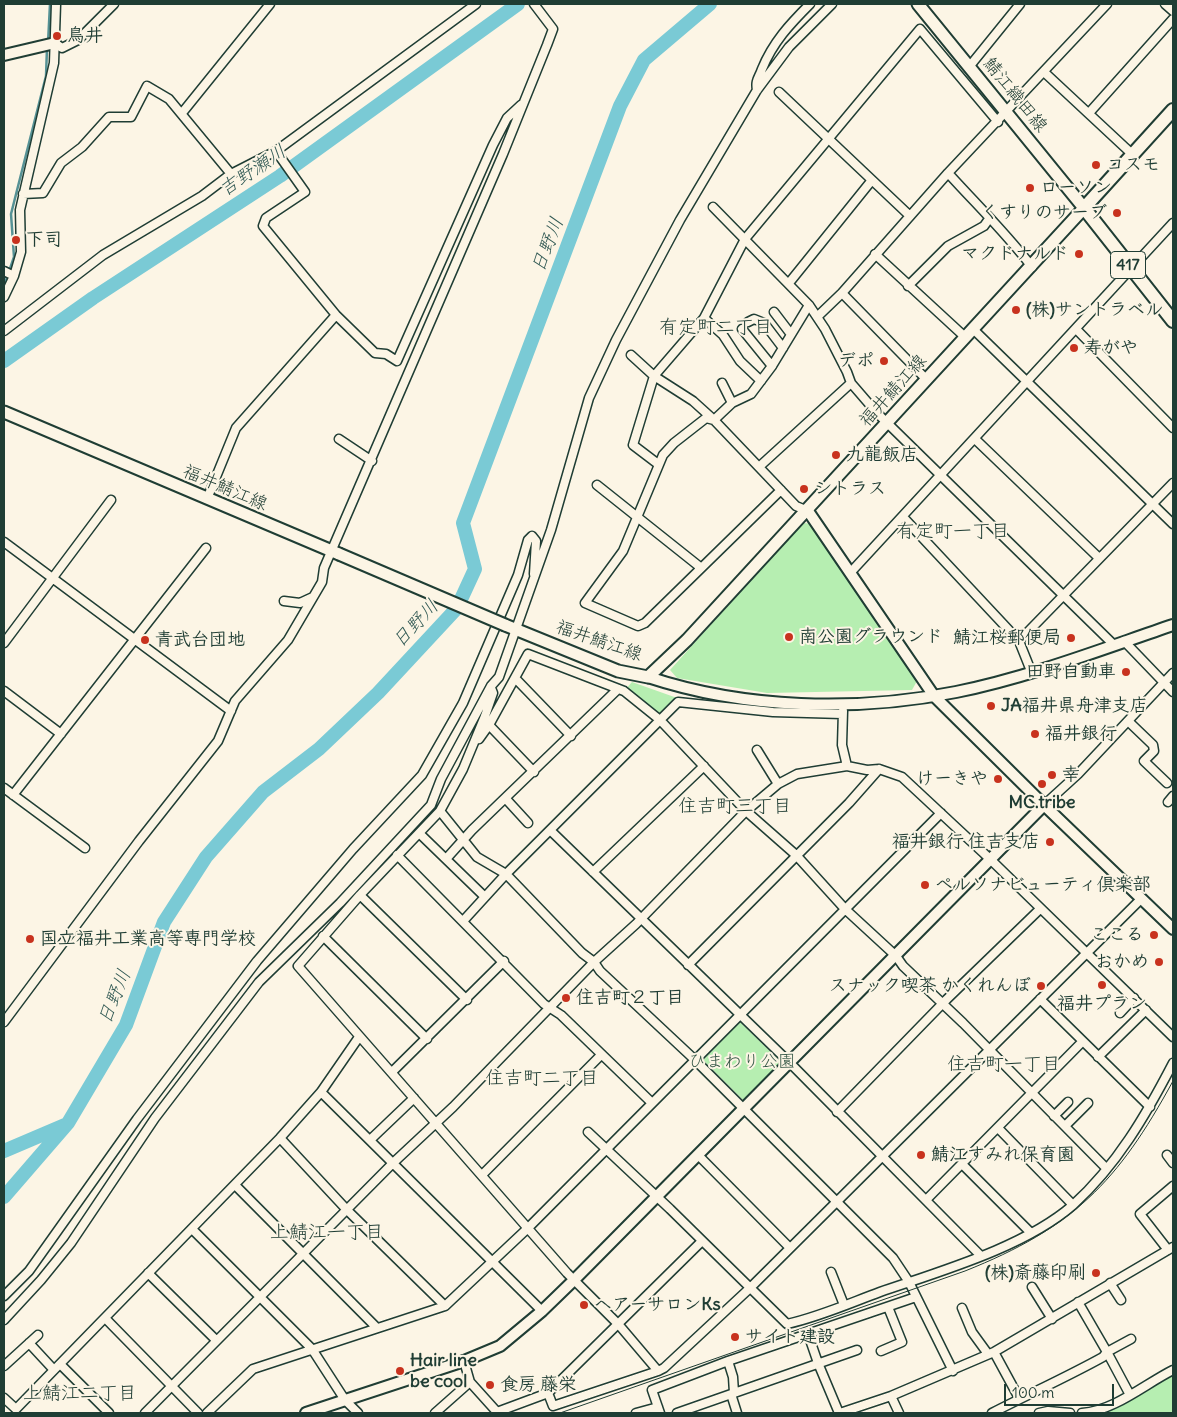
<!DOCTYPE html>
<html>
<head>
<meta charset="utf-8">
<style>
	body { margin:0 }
	#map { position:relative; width:1177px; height:1417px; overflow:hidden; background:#fcf5e5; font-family:Delius,sans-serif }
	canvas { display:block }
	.frame { position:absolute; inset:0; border:5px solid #1f3d34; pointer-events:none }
	.scale { position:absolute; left:1004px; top:1384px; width:110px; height:22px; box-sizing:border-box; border:2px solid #1f3d34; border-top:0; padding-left:6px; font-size:15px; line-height:18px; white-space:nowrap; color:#1f3d34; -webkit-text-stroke:4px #fcf5e5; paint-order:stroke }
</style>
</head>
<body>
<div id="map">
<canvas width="1177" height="1417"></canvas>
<div class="frame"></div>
<div class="scale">100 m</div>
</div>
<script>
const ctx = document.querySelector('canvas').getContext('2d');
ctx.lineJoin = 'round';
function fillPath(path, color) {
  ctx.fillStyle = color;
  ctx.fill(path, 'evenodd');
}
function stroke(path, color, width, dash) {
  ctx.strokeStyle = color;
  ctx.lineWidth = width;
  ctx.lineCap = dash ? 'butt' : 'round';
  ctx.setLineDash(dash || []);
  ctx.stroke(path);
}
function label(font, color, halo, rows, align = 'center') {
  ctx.font = font + ' Delius,"Klee One",sans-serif';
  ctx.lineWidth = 4;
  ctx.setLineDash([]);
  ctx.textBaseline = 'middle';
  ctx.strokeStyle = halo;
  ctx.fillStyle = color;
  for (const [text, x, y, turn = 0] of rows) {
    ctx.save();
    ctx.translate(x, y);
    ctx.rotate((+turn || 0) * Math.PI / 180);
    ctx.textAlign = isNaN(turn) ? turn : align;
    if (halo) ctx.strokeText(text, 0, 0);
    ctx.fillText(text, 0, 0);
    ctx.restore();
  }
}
const green = new Path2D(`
	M803,523L815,524L917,681L912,690L767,693L677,678L670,670Z
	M632,682L680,699L660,719L625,690Z
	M740,1022L782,1063L744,1101L703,1060Z
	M1173,1375V1413H1099L1105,1411Z`);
const stream = new Path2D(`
	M48,43L50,4
	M4,286L14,257L11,214L46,76L47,48`);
const river = new Path2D(`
	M4,361L93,298L280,176L518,4
	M4,1151L65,1125
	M4,1197L68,1123L126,1025L164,922L206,857L263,792L319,749L378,693L457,608L475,569L463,523L620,106L644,60L710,4`);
const minor = new Path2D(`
	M1165,4L1173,11
	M55,43L62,48L78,40L114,4
	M969,67L1020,4
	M1044,72L1132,154
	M757,90C755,80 759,78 762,69C773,42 790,24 810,4
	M779,92L910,216
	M182,113L270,4
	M1089,113L1173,19
	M276,151L305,192L266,218L263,226L336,315L375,353L386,354L397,361L493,145L507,118L521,105
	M948,173C976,204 1006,233 1032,267
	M23,194L43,193L61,163L82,147L109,117H131L147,86L169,99L231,174
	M713,207L809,305L825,329L847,372L851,383L876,412L1114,645
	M875,254L965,337
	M4,271L14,276
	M789,283L872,180
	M908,286L948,246L984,226L989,219
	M842,293L927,380
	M4,297L14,276L21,252L20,210L54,63L56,4
	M774,312L790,333
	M817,317L842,293L948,173L1107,4
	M704,318L723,335L740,361L761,381
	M748,322L754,319L764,323L783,348
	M742,329L772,366
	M973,329L1173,524
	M1077,330L1173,428
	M4,331L103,255L202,196L231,174L276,151L476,4
	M631,355L654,376L693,401L714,420L796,506L808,511
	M722,383L732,403
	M714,420L706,418L674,443L663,455L623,551L585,603L638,626L645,623L781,490
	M714,420L732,403L751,394L772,366L809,305
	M339,439L372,461
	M975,439L1099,558
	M658,464L633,445L654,376L704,318L745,239L920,29L998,122
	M760,466L851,383
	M597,485L700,567
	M207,499L236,428L336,315
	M903,517L1019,641
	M4,542L231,711
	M850,573L1173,223
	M284,601L300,603L313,597
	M1124,641L1173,692
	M4,643L111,500
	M1031,671L1019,641L1173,483
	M515,678L571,736
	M491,688L493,693L485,716L463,769L440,811L360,895L298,966L567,1273L619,1325L658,1371L664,1368L750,1288L1141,899
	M4,691L61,734
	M843,711L842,745L847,766
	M1128,721L1153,745L1154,751L1144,761L1167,783
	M489,725L534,772
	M479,739L489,725L528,654L624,691L660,720L746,811L796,855L845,909L896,956L903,966L963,1023L1106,1168
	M757,750L778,784
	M4,788L85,848
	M13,795L206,548
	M506,799L528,823
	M1168,802L1173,796
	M1044,805L1078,774L1173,673
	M440,811L477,857L506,874L582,953L594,962L600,971L694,1059L893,1258L909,1282L953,1371
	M551,831L790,1063L981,1256
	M419,833L485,897
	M397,855L544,1004L561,1015L651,1102
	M446,859L472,830L618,689
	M593,872L704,766
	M360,895L467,1000
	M464,920L506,874L678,702L773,712L842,714
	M323,936L427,1039
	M688,965L849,803L879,769
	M1040,999L1150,1107
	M1120,1013L1134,998
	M4,1022L139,841L218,741L235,701L288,640L322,582L324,568L503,154L547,45L553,29L534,4
	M1098,1057L1146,1010
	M392,1072L504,961
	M321,1092L542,1311
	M837,1112L947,999L1040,909
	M1054,1116L1068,1102
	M1065,1126L1088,1103
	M998,1128L1073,1205
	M588,1132L670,1209L787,1324C819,1317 850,1303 880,1292C941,1271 1025,1247 1073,1205C1117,1165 1146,1115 1173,1063
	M280,1138L347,1210L445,1306
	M370,1140L414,1098
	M698,1155L789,1247
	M1167,1155L1173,1163
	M962,1164L1030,1232
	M482,1175L601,1055
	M235,1185L376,1327
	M926,1200L1082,1042
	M192,1229L312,1349L345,1400L358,1413
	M1168,1250L1140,1214L1173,1186
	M831,1272L844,1305
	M148,1273L216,1340
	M1110,1283L1121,1300
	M1032,1287L1052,1319
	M4,1296L29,1271L137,1119L257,961L353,849L422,775L463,703L518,575L528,540L532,536L536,541L534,574
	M962,1308L972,1332L988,1354
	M105,1318L198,1413
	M4,1320L41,1280L71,1243L155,1118L259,982L340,903L431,805L441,779L491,686L499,677L551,530L589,398L616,340L680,220L757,90L789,47L832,4
	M808,1334L818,1363L839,1413
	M29,1343L54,1370
	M881,1351L902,1342L888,1307
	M994,1352L1019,1398
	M464,1361L470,1382
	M728,1361L733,1377L734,1393
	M60,1364L109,1413
	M4,1366L38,1335
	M548,1393L553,1406L658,1371
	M731,1394L737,1413
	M1130,1395L1107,1352L1131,1339
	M891,1396L899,1413
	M4,1398L16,1409L280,1138L321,1092L359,1037
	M145,1413L393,1163L453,1107L594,962L636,924L746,811L778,784L797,774L847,766L867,770L879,769L902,777L990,859L1173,1037
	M207,1413L253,1369L445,1306L528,1228L941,813
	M435,1413L470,1382L497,1412L548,1393L702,1241
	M636,1413L658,1407
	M660,1413L652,1390L728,1361L916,1297
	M677,1413L857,1350
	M840,1413L891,1396L994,1352L1173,1247
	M992,1413C1029,1394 1067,1377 1103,1357L1107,1352L1078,1302
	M1039,1413L1048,1411L1070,1413
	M1082,1413C1114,1411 1145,1384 1173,1370`);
const tertiary = new Path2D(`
	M4,55L55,43
	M808,511L934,696L1044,805L1173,929
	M648,677C745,709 856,712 956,692C1030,677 1102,649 1173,625
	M306,1413L464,1361L500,1346L542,1311L574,1280L1044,805`);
const secondary = new Path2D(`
	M4,412L339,554
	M505,625L618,671L648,677L687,640L1084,208L918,4`);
const trunk = new Path2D(`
	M1173,110L1084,208L1173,321`);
const tram = new Path2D(`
	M560,1413L965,1271C1073,1228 1118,1182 1173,1081`);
const secondaryBridge = new Path2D(`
	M339,554L505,625`);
const markers = [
	[57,36,5,"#c8321e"],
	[1096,165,5,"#c8321e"],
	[1030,188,5,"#c8321e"],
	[1117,213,5,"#c8321e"],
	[16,240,5,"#c8321e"],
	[1079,254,5,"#c8321e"],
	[1016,310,5,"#c8321e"],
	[1074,348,5,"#c8321e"],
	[884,361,5,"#c8321e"],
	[836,455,5,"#c8321e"],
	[804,489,5,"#c8321e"],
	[789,637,5,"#c8321e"],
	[1071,638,5,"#c8321e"],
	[145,640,5,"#c8321e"],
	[1126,672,5,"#c8321e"],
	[991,706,5,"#c8321e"],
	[1035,734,5,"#c8321e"],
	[1052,775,5,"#c8321e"],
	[998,779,5,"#c8321e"],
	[1042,784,5,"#c8321e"],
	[1050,842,5,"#c8321e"],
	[925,885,5,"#c8321e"],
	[1154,935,5,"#c8321e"],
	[30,939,5,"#c8321e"],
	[1159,962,5,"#c8321e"],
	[1102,985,5,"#c8321e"],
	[1041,986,5,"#c8321e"],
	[566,998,5,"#c8321e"],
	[921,1155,5,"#c8321e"],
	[1096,1273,5,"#c8321e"],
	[584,1305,5,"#c8321e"],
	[735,1337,5,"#c8321e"],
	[400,1371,5,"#c8321e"],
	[490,1385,5,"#c8321e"]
];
const shields = [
	[1128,265,35]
];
const shieldNames = [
	["417",1128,265]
];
const poiNames = [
	["鳥井",67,36],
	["コスモ",1106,165],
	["ローソン",1040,188],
	["くすりのサーブ",1107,213,"right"],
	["下司",26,240],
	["マクドナルド",1069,254,"right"],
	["(株)サントラベル",1026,310],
	["寿がや",1084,348],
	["デポ",874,361,"right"],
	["九龍飯店",846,455],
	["シトラス",814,489],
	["南公園グラウンド",799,637],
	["鯖江桜郵便局",1061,638,"right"],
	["青武台団地",155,640],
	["田野自動車",1116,672,"right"],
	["JA福井県舟津支店",1001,706],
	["福井銀行",1045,734],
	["幸",1062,775],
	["けーきや",988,779,"right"],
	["MC.tribe",1042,803,"center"],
	["福井銀行 住吉支店",1040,842,"right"],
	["ペルソナビューティ倶楽部",935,885],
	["ここる",1144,935,"right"],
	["国立福井工業高等専門学校",40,939],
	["おかめ",1149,962,"right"],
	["スナック喫茶 かくれんぼ",1031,986,"right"],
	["住吉町２丁目",576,998],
	["福井プラン",1102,1004,"center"],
	["鯖江すみれ保育園",931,1155],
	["(株)斎藤印刷",1086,1273,"right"],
	["ヘアーサロンKs",594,1305],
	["サイト建設",745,1337],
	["Hair line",410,1361],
	["be cool",410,1382],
	["食房 藤栄",500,1385]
];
const streetNames = [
	["鯖江織田線",1015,95,51],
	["福井鯖江線",893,391,-48],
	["福井鯖江線",225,488,23],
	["福井鯖江線",599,641,19]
];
const parkNames = [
	["ひまわり公園",742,1062]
];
const waterNames = [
	["吉野瀬川",253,171,-34],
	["日野川",548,245,-69],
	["日野川",416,624,-47],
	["日野川",115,997,-68]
];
const neighbourhoodNames = [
	["有定町二丁目",716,328],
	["有定町一丁目",953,532],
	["住吉町三丁目",735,807],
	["住吉町一丁目",1004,1065],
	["住吉町二丁目",542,1079],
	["上鯖江一丁目",327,1233],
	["上鯖江二丁目",80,1394]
];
fillPath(green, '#b6eeb1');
stroke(stream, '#569295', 2.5);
stroke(river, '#7acad5', 14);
stroke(minor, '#1f3d34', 11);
stroke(tertiary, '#1f3d34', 14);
stroke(secondary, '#1f3d34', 15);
stroke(trunk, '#1f3d34', 16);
stroke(minor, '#fcf5e5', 8);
stroke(tertiary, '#fcf5e5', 10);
stroke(secondary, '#fcf5e5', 11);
stroke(trunk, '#fcf5e5', 12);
stroke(tram, '#1f3d34', 1);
stroke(secondaryBridge, '#1f3d34', 15, []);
stroke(secondaryBridge, '#fcf5e5', 11);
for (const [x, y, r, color] of markers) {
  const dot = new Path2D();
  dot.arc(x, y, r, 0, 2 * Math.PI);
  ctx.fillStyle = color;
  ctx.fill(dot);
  stroke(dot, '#fcf5e5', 2);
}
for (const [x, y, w] of shields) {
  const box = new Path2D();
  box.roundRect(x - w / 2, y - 13.5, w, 27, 4);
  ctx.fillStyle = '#fcf5e5';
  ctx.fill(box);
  stroke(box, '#1f3d34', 1);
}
label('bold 16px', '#1f3d34', null, shieldNames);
label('bold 18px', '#1f3d34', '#fcf5e5', poiNames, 'left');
label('18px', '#1f3d34', '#fcf5e5', streetNames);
label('18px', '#365847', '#fcf5e5', parkNames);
label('italic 19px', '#315954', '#fcf5e5', waterNames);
label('19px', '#1f3d34', '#fcf5e5', neighbourhoodNames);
</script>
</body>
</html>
